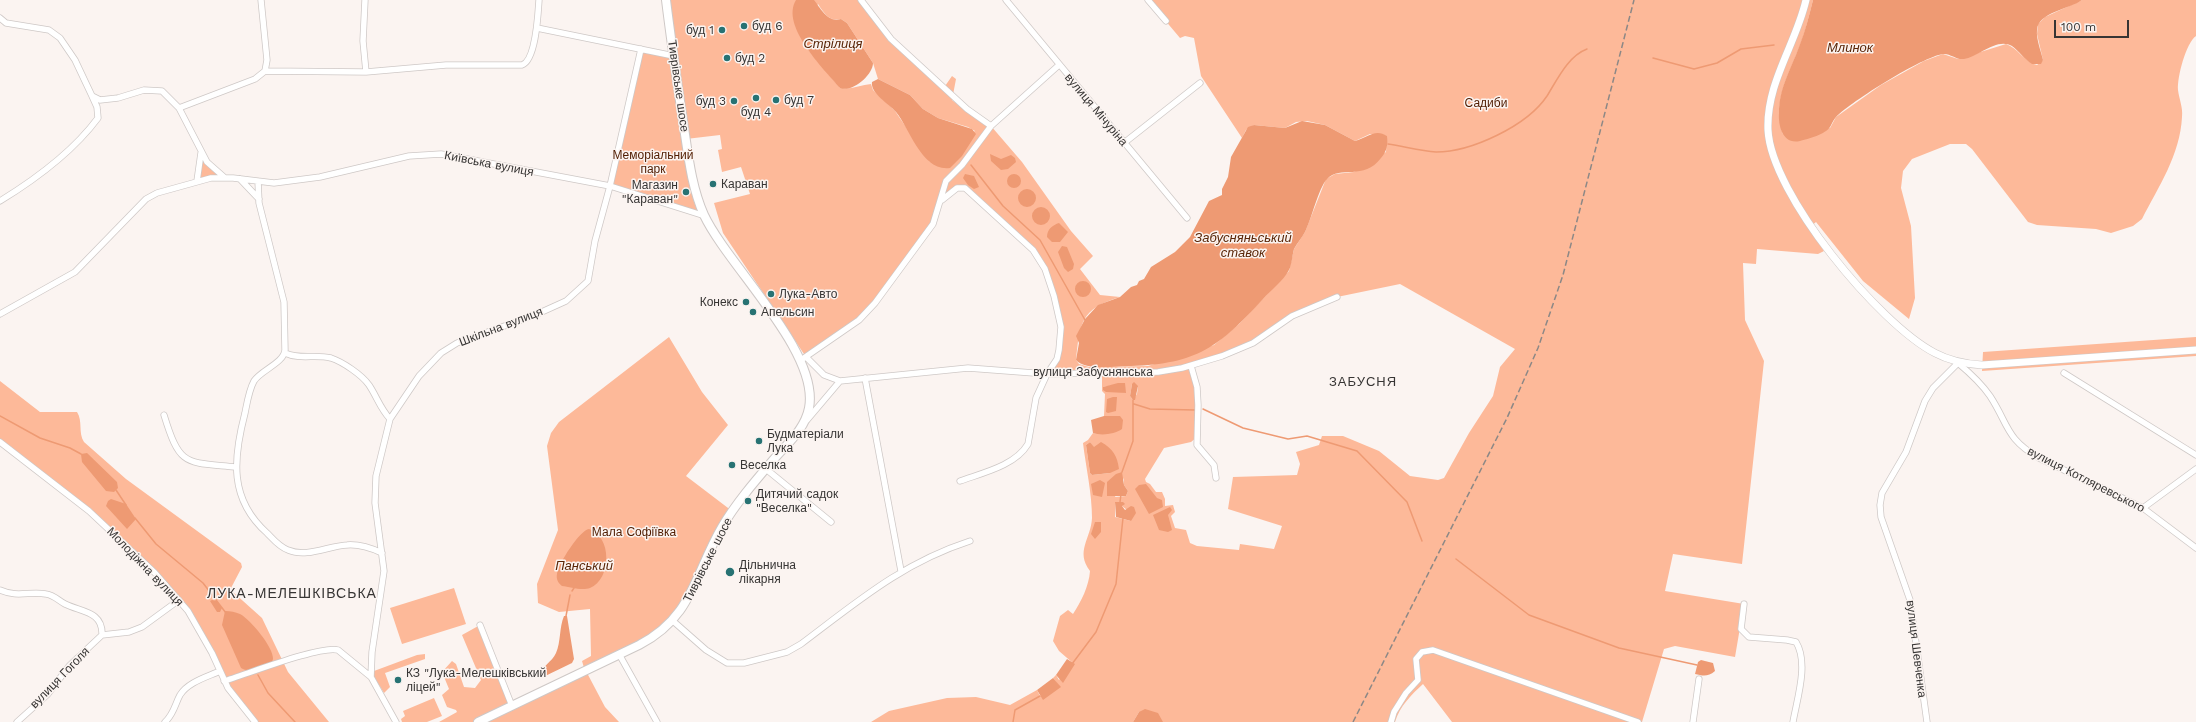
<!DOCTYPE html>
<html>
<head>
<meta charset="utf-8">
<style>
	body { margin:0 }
	#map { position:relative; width:2196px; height:722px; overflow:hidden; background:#fbf4f1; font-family:"Work Sans",sans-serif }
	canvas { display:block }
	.scale { position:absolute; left:2054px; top:20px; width:75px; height:18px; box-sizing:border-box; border:2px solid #373534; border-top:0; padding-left:5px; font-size:12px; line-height:14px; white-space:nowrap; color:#373534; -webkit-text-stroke:3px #fbf4f1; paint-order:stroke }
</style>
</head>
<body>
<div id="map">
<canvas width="2196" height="722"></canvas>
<div class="scale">100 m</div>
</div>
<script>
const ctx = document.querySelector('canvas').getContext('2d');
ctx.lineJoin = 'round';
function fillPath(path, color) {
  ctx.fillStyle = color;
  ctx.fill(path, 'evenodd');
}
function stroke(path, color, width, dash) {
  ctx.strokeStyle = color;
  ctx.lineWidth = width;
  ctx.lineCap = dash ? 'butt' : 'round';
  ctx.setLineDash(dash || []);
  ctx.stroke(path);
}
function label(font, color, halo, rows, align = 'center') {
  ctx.font = font + ' "Work Sans",sans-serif';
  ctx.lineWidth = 3;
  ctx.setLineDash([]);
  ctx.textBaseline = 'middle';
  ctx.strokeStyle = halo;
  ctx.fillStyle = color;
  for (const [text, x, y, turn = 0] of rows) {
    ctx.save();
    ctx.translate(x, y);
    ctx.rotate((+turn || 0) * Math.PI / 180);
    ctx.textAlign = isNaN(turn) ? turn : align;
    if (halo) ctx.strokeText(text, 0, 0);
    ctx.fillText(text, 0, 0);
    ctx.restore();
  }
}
const green = new Path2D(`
	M666,0H859L889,40L943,89L952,76L956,79L952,100L986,126H991L1022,162L1071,231L1093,256L1080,269L1100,295L1120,297C1080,309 1080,323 1076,360L1079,364L1089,367L1148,366L1214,345L1239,324L1289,271L1294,249L1305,232L1326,179L1335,174L1354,172L1386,152L1387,136L1370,134L1355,141L1325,125L1307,121L1296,122L1285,128L1254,125L1246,130L1242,138L1201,76L1194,38L1185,36L1180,38L1148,0H1813C1809,16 1805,33 1799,48C1788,76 1772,103 1783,134L1830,128L1836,117L1881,85L1924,61L1943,54L1958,59L2006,44C2018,48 2024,62 2037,65L2043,60L2037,34L2038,24L2045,17L2082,0H2196V36C2186,43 2177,77 2178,90C2179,99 2183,107 2182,117C2180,155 2159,186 2142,219L2133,226L2111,233L2096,229L2037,225L2028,222L1972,149L1966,144H1950L1912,159L1903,171L1901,188L1911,226L1915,298L1909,319L1863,281L1816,222L1809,228L1824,251L1818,254L1757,249L1756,264L1743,263L1745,320L1764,361L1742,564L1673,554L1665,591L1744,604L1735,657L1675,646L1664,649L1642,722H1452L1423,684C1411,695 1400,706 1395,722H1162L1139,712L1133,722H871L889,711L947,698L976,697L1010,705L1037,690L1040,696L1060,687L1053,678L1056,675L1059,680L1074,664L1059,651L1053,641L1060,616L1068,610L1073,614C1081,602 1089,586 1090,571C1075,551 1091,539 1092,518C1092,493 1086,468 1083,443L1088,440L1093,433L1096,434L1120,416H1104L1105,394L1102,391V374H1047L1057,359L1059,317L1039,259L961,188L942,200L937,214L865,315L806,357L723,233L714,203L750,194L741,167L722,172L718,150L722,149L720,135L686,139L705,216L610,186L641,49L673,56ZM818,4C824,13 829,22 841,19L847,23L873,63L878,79L910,95L923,109L938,118L968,127L975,131L930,162L895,111L873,90L871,84C861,85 850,90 840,88L809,51L800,35ZM1400,284L1515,349L1500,367L1493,396L1469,433L1444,478L1438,480L1410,476L1379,451L1343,436H1322L1319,445L1296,452L1300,464L1297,475L1233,477L1228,509L1282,526L1274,549L1240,544L1239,550L1197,546L1190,543L1186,530L1175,528L1171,516L1175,512L1173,505L1165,506V499L1162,492H1156L1150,484L1146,482L1145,479L1164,448L1191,442L1197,437L1195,382L1191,366L1253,343L1292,316L1337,297ZM1132,384L1138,387L1137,394L1133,400L1130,396ZM1114,385L1126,393L1103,387ZM1090,442L1110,473L1092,475L1090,473L1086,445ZM1124,478V485L1128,491L1126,496L1115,497ZM1123,502L1122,506L1127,510L1131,521L1115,517V503Z
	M201,153L224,177L197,181Z
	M669,337L702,392L728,425L686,476L732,511L673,621L586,671L605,707L619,722H439L457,712L456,710L447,707L442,695L449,689L442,672L452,661L456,664L464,687L475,688L481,680L462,635L480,625L512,705L585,671L582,661L591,656L590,609L559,612L538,603L537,584L558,530L547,446L551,433L559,422Z
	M2196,337V356L1982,371L1983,352Z
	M0,381L40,412H77C83,421 78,433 84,442L126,479L241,563L242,567L231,588L233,592L262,618L288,672L329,722H255L233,696L188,611L103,524L0,442Z
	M454,588L466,624L402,644L390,608Z
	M425,654V659L385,673L390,687L384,693L374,677V671L417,655Z
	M434,698L442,716L427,722H402L401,719L405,716L403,711Z`);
const water = new Path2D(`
	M796,0H814C821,9 828,23 841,19L847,23L873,63C873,75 852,93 840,88C824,69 780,26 796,0Z
	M1813,0H2082C2070,9 2038,12 2037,30C2036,39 2041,51 2043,60L2041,64H2032C2024,59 2019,51 2012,46C1997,37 1978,57 1964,59C1956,60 1950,53 1943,54C1922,57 1852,101 1836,117C1833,120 1832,124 1830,127C1826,134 1808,139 1800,141C1783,145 1778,126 1779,113C1779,88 1791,69 1799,47C1805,32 1809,16 1813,0Z
	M878,79L910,95L923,109L938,118L972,129L976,134L962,156L950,168C922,172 910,129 896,112C889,104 870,93 872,82Z
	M1302,121L1325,125L1355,141C1367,138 1375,128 1387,136C1388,145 1387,151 1381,158C1364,181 1340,165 1327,179C1318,189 1312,218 1305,232C1302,238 1297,243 1294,249C1292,256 1292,264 1289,270C1284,280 1270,291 1263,299C1219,347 1197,364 1131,366C1117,366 1085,371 1076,360L1079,343L1076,336L1085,319L1098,305L1120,297L1131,287L1137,285L1139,281L1144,279L1151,267L1175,252L1190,237L1209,201L1222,195V189L1228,177L1231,157L1248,127L1254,125L1285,128Z
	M990,154L1001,159L1011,155L1015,158L1016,162L1008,169L1001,170L991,161Z
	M1007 181a7 7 0 1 1 14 0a7 7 0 1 1-14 0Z
	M965,174L974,176L979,187L974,189L968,185L963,178Z
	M1018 198a9 9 0 1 1 18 0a9 9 0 1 1-18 0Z
	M1032 216a9 9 0 1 1 18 0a9 9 0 1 1-18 0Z
	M1059,223L1068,232L1060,242H1052L1047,237C1047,229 1053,225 1059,223Z
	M1062,246L1067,247L1074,264L1073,269L1068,272L1064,268L1058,252Z
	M1075 289a8 8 0 1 1 16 0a8 8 0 1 1-16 0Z
	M1134,382L1138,386L1135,400H1133L1130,396L1132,384Z
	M1118,383H1125L1126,393L1106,392L1103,390V387Z
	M1113,397H1117L1116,411L1108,413L1106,412L1107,399Z
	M1104,416H1120L1123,420L1122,429C1115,434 1102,436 1093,433L1091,420Z
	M1090,442L1094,447L1101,442C1113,449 1117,455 1119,469L1110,473L1092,475L1090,473L1086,445Z
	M87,453L117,482L118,488L114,492L106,491L82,462L81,454Z
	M1122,472L1124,485L1128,491L1126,496H1107V482L1116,474Z
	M1100,480L1105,483L1102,497L1093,495L1091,484Z
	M1146,484L1157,498L1162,500L1163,507L1149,514L1135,489L1139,485Z
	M111,499L126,504L136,519L127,529L106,506L108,501Z
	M1115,502H1123L1125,504L1122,506L1125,510L1131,506L1134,507L1136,513L1131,521L1116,517Z
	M1170,507L1172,510L1168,515L1172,530L1168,532L1159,530L1153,515Z
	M1095,522H1101V532L1095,539L1091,534Z
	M589,529C612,536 612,579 590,588C582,591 570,587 562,586C558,583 556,579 557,574C558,564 580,530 589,529Z
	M212,600L217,601L222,608L220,612H217L210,601Z
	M225,611C231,611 235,612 240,614C251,620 274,648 273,659L272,662C262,666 251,674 241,668L222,625Z
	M564,616H567L574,659L572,663L541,678L539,676C541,667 552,662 556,653C561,642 559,628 564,616Z
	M1067,659L1075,664L1063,683L1056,675Z
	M1701,660L1713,663L1715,671C1708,677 1703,676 1695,674L1698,662Z
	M1053,678L1061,687L1043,700L1037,690Z
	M1145,709L1158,713L1163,722H1133L1139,712Z`);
const stream = new Path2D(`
	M1653,58L1694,69L1717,63L1741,49L1774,45
	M1388,144C1403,146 1420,151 1436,152C1471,152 1527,126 1547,96C1557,80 1568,56 1587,49
	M971,165L1003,206L1040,240L1085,320
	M1134,404L1150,409L1195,410
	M1203,409L1243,428L1288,439L1307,436L1357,451L1407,502L1422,541
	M0,416L40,438L70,448L81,454
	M1122,472L1133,441V400
	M116,490L126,505
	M1120,502L1121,494
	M135,518L156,544L203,583L226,613
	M1456,559L1529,615L1619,648L1697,665
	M572,591L574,588
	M566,616L570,595
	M1072,664L1096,632L1116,584L1123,518
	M258,675L268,693L295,722
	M1013,722L1015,710L1040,696`);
const minor = new Path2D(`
	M261,0L267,60L265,71
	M365,0L363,41L366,72
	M861,0L891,39L967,109L991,126
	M1006,0L1187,218
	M1148,0L1166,21
	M0,18L6,23L49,30L60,38L75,60L92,96L100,100L118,98L144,90L162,91L179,108L207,162L224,177
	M537,28L674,56
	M179,108L255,79L265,71L366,72L446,65H522C536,60 538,14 539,0
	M1124,143L1200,83
	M240,179L259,199
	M197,181L201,153
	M258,181L259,203L284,302L285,350C284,363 261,370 254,381C249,390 247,403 245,413C233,459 229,499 267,533C273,539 279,547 288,550C307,558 328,546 347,545C360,544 371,548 382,553
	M942,200L957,188H965L1033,250L1045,269L1054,296L1061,327L1059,350L1057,359L1047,374L1036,398L1028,444C1015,466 982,473 960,481
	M0,201C36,179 72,153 98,118L97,107L92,96
	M0,314L75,272L146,199L157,193L211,178H233L274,183L320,177L409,156L441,154L610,186L705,216
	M285,353C300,360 315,354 331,358C343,362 362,375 369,385C377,397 380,408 390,419
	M806,357L824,375L840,381
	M801,360L859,320L875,303L933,224L946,181L962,165L991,126L1059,65
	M1191,366L1197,387L1198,405L1197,445L1214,465L1216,478
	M2064,373L2196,455
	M865,378L901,571
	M164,415C180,467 185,462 235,467
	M807,420L840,381L968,368L1047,374L1158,372L1182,368L1222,356L1253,343L1292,316L1337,297
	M0,442L89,511L155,573L188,611L212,653L228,688L255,722
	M766,469L831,522
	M2143,508L2196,469
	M0,590C18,598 29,591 46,594C54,595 59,601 65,604C81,612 103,611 102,635L70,665L47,695L17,722
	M1744,604L1741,629L1749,637L1787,640L1796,642C1809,663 1797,699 1793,722
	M673,621L706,650L727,663H744L787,652L801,644C857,602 902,563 970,541
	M480,625L512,706
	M102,635L129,632L142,627L179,600
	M619,654L657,722
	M224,681C245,675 321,645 338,650L371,677
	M165,722C174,714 175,704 180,695C188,682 207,677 220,671
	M396,722L371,677L372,652L384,571L375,503L376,476L390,419L419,376L441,353L457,343L535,315L566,301L588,281L595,241L610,186L641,49
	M1391,722L1394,712L1406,693L1418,680L1416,659L1422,652L1433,650L1638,722
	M1693,722L1699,679
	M1927,722L1910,600L1881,517L1880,505L1882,493L1906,452L1925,401L1933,388L1958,363C1970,373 1981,383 1990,396C2009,425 2005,438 2039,458L2143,508L2196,548`);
const tertiary = new Path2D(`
	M1806,0C1796,44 1766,83 1768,130C1771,194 1879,324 1935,353C1950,361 1965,364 1982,365L2196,350`);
const secondary = new Path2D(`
	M478,722L639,645C693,617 694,575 722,527C736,503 756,480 774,459C788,443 805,429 809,408C820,352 728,266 704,215C691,186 688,153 683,121C677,81 671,41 666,0`);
const rail = new Path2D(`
	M1353,722L1507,418L1538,348L1563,275L1634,0`);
const markers = [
	[744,26,4,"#277273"],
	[722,30,4,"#277273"],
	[727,58,4,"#277273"],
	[756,98,4,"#277273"],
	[776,100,4,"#277273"],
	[734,101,4,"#277273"],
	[713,184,4,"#277273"],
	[686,192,4,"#277273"],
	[771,294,4,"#277273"],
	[746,302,4,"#277273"],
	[753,312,4,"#277273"],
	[759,441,4,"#277273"],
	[732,465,4,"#277273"],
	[748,501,4,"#277273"],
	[730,572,5,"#277273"],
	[398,680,4,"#277273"]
];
const poiNames = [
	["буд 6",752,26],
	["буд 1",714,30,"right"],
	["буд 2",735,58],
	["буд 7",784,100],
	["буд 3",726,101,"right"],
	["буд 4",756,112,"center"],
	["Караван",721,184],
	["Магазин",678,185,"right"],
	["\"Караван\"",678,199,"right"],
	["Лука-Авто",779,294],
	["Конекс",738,302,"right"],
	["Апельсин",761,312],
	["Будматеріали",767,434],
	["Лука",767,448],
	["Веселка",740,465],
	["Дитячий садок",756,494],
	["\"Веселка\"",756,508],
	["Дільнична",739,565],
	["лікарня",739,579],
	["КЗ \"Лука-Мелешківський",406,673],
	["ліцей\"",406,687]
];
const streetNames = [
	["Тиврівське шосе",678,86,82],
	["вулиця Мічуріна",1096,110,50],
	["Київська вулиця",489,164,11],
	["Шкільна вулиця",501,327,-21],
	["вулиця Забуснянська",1093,372],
	["вулиця Котляревського",2086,480,27],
	["Тиврівське шосе",708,560,-63],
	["Молодіжна вулиця",145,567,46],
	["вулиця Шевченка",1916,649,83],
	["вулиця Гоголя",60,678,-46]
];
const parkNames = [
	["Садиби",1486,103],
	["Меморіальний",653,155],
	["парк",653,169],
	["Мала Софіївка",634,532]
];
const waterNames = [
	["Стрілиця",833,44],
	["Млинок",1850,48],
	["Забусняньський",1243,238],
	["ставок",1243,253],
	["Панський",584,566]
];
const neighbourhoodNames = [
	["ЗАБУСНЯ",1363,382]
];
const quarterNames = [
	["ЛУКА-МЕЛЕШКІВСЬКА",292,594]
];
fillPath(green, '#fdb999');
fillPath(water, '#ee9a73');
stroke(stream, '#ee9a73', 1.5);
stroke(minor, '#cec8c6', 7);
stroke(tertiary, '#cec8c6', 8);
stroke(secondary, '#cec8c6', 10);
stroke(minor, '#fff', 5.5);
stroke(tertiary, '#fff', 7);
stroke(secondary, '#fff', 8);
stroke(rail, '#8c8886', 1.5, [6, 3]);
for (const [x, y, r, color] of markers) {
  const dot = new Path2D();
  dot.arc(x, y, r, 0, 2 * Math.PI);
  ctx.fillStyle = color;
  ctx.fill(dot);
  stroke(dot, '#fbf4f1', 1.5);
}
label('12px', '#373534', '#fbf4f1', poiNames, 'left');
label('12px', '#373534', '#fbf4f1', streetNames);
label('12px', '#501c00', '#fbf4f1', parkNames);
label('italic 13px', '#5a2608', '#fbf4f1', waterNames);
ctx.letterSpacing = '1px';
label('13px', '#373534', '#fbf4f1', neighbourhoodNames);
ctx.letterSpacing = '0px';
ctx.letterSpacing = '1px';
label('14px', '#373534', '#fbf4f1', quarterNames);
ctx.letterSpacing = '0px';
</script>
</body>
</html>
